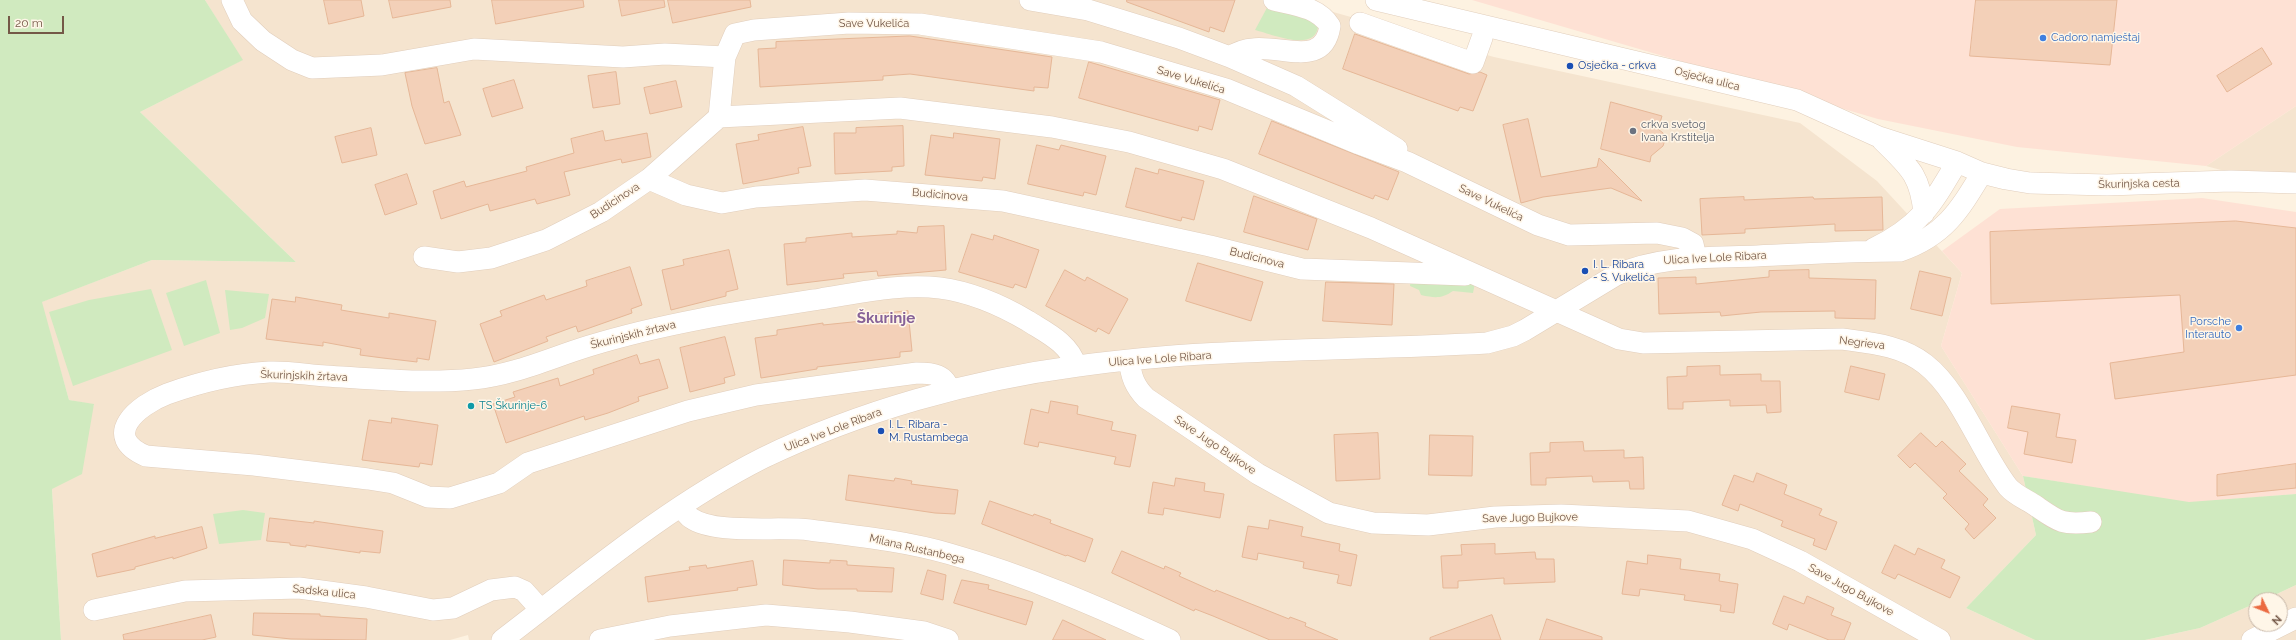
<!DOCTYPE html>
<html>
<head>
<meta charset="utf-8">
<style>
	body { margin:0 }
	#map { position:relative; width:2296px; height:640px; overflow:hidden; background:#fdf2e1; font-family:Raleway,sans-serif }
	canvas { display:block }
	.north { position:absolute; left:2248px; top:592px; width:40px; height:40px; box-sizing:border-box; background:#fff6e8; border:1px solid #c7b7a8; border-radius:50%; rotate:133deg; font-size:11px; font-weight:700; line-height:16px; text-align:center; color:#745847 }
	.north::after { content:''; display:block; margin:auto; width:14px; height:18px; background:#eb6a41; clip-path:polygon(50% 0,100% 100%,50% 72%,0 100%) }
	.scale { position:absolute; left:8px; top:16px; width:56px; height:18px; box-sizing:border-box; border:2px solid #745847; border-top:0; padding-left:5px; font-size:12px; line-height:14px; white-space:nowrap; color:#745847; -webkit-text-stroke:3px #fff6e8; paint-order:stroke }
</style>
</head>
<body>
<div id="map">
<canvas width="2296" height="640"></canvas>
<div class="north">N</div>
<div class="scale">20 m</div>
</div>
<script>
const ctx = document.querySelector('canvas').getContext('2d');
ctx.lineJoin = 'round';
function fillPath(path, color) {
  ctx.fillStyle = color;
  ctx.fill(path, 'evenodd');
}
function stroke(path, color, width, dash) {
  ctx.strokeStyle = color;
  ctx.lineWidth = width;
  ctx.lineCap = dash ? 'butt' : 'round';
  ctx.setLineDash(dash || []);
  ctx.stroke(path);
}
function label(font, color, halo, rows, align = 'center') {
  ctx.font = font + ' Raleway,sans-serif';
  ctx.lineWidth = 3;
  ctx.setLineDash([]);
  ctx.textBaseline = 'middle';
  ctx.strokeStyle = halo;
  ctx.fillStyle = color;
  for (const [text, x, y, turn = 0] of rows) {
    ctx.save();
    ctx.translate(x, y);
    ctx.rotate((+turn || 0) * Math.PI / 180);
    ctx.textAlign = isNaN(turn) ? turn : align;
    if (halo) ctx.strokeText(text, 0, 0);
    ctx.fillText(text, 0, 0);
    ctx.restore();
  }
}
const residential = new Path2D(`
	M205,0H1300L1333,12L1494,57L1800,123L1877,181L1962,273L1941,346L2023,476L2036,535L1966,608L2035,640H469L468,635L450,640H61L52,489L94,405L69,400L41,302L152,260L296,262L140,112L242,60Z
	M2296,106V190L2206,166Z
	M2296,585V640H2145L2200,628L2256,603V624H2280V600H2264Z`);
const commercial = new Path2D(`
	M1472,0H2296V106L2206,166L2017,147L1878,119Z
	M2202,198L2296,212V494L2186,503L2023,476L1941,346L1962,273L1942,251L2000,209Z`);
const green = new Path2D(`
	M0,0H205L243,60L140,112L296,262L152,260L42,302L69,400L94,404L82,474L52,489L61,640H0Z
	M1269,4L1307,16L1318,26C1316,53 1271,34 1255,30Z
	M1411,276L1475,283L1473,293L1453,291C1441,299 1435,298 1421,295L1419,290L1410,286Z
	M206,280L220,333L184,346L166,293Z
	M151,289L172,350L73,386L49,312L89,300Z
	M225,290L269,294L265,318L242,328L230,330Z
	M2023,476L2189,502L2296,494V585L2264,600H2256V603L2200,628L2145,640H2035L1966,608L2036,535Z
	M243,510L265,513L261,540L219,544L213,514Z`);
const building = new Path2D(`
	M324,0H361L364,16L329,24Z
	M389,0H450L451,7L393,18Z
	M492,0H583L584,7L496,24Z
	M619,0H664L665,7L622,16Z
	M668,0H750L751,7L673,23Z
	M1127,0H1235L1224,32L1210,27L1209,32L1127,2Z
	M1976,0H2117L2110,65L1970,56Z
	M1355,34L1469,74L1480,72L1487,75L1473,111L1460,107L1458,111L1343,69Z
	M910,36L1052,57L1048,88L1034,87V91L910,74L883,76V80L760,87L758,49L776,48V42Z
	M2262,48L2272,64L2227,92L2217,76Z
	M1089,62L1220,100L1212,130L1199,126L1198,131L1079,98Z
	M437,68L444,103L449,101L461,135L425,144L412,106L405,73Z
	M616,72L620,104L593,108L588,76Z
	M514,80L523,108L492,117L483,89Z
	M676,81L682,107L650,114L644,88Z
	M1611,102L1662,116L1658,129L1663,133L1665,140L1663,146L1651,156L1650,162L1601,149Z
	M1528,119L1541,177L1597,167L1599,158L1642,201L1611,188L1543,197L1521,203L1503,125Z
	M1272,121L1399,172L1388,200L1375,195L1373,199L1259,154Z
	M903,126L904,166L892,167V171L835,174L834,133H856V128Z
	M803,127L811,166L798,168L799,173L743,184L736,144L759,140L758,135Z
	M371,128L377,155L342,163L335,137Z
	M603,131L605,141L647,133L651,157L622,163L621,159L564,172L570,195L537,204L535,199L490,211L488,204L441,219L433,191L464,181L466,187L527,171L526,167L574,153L571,139Z
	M954,133L1000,139L995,179L983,177L982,181L925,175L931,135L953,138Z
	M1037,145L1059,150L1061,145L1106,156L1096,195L1084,192L1083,196L1028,184Z
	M1136,168L1158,174L1159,169L1204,181L1194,220L1182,217L1181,221L1126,207Z
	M407,174L417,204L385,215L375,185Z
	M1254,196L1317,219L1308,250L1244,232Z
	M1744,197V200L1813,197L1814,199L1882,197L1883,230L1835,231V224L1745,229V233L1702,235L1700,199Z
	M2236,221L2296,228V375L2115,399L2110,363L2184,352L2180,295L1991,304L1990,232Z
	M944,226L946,270L878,276L877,271L843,274L844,278L787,285L784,244L806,242V238L852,233V237L897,234V231L917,233L918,227Z
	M972,234L993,240L994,235L1039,250L1026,288L1015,284L1013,288L959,272Z
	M729,250L738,289L726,292V296L671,310L662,270L684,265L683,260Z
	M1198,263L1263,282L1251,321L1186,301Z
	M630,267L642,305L631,309L632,313L578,332L576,326L546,337L548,341L494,362L480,324L502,316L500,311L544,295L546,300L587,286L586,281Z
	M1065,270L1085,281L1087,277L1128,299L1109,334L1098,328L1096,332L1046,306Z
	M1809,270V278L1876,280L1875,319L1835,318V311L1761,312L1721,316L1720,312L1659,314L1658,278L1696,277V284L1769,277V271Z
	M1920,271L1951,278L1942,316L1911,309Z
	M1326,282L1394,284L1392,325L1323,321Z
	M296,297L342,305L341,310L389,318V313L436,321L429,360L417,358V362L383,358L360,355L361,349L323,342V346L266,339L272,299L295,302Z
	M908,311L912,351L900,352V357L817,367V369L761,378L755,338L777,335V330L823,323V325L862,321V316Z
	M725,337L735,375L724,378L725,383L690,392L680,348Z
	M637,355L640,364L659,359L668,388L638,397L639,401L608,413L585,420L584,416L506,443L493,404L515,397L513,392L558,378L560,386L594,374L593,370Z
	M1720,366V375L1761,374V381H1780L1781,412L1767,413L1766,405L1730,406V400L1683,402V409H1668L1667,377L1687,376V367Z
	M1851,366L1885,374L1879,400L1845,392Z
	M1051,401L1078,406L1077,414L1113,422L1111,430L1136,435L1130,467L1114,464L1116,457L1039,442L1038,447L1024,444L1031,409L1048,413Z
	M2012,406L2060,414L2056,437L2076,440L2072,463L2024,454L2028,432L2008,428Z
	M392,418L438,425L432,465L420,463L419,467L362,460L369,420L391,423Z
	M1378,433L1380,479L1336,481L1334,435Z
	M1921,433L1936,447L1942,441L1966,464L1959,471L1988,499L1983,505L1996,518L1974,539L1965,529L1969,524L1943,498L1947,494L1915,463L1910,468L1898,456Z
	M1430,435L1473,436L1472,476L1429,475Z
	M1583,442L1584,451L1624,450V458L1643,457L1644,489H1630L1629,481L1593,482L1592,476L1546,478V485H1531L1530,453L1550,452V443Z
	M2296,464V488L2217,496V475Z
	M1757,473L1787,485L1784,494L1822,509L1819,515L1837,522L1826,550L1813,545L1815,539L1781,526L1783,521L1740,504L1738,511L1722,505L1734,475L1753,482Z
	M849,475L894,481L895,478L912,481L911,484L958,490L955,514L935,513L846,500Z
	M1176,478L1205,483L1204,491L1224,494L1220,518L1164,508L1163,515L1148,513L1153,482L1174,486Z
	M990,501L1033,516L1034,514L1051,520L1050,523L1093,539L1085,562L1067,555L1066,556L982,524Z
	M270,518L314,523V521L383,531L380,553L360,551V553L306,545V547L290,545V543L267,541Z
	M1270,520L1303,527L1301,536L1340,544L1339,551L1357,555L1351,586L1337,583L1339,575L1303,568L1304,562L1258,553L1257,560L1242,557L1248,526L1268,529Z
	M202,527L207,548L173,559V557L135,567V569L97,577L92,554L155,536V538Z
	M1495,544V554L1535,552L1536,559H1554L1555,582L1504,584V578L1458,581V588H1443L1441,556L1462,555L1461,545Z
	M1895,545L1915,555L1918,548L1945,560L1941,568L1960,577L1950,598L1898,574L1895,579L1882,573Z
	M1122,551L1164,569L1165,566L1181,573L1179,576L1215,592L1216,590L1289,619L1290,617L1306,623L1305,626L1338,640H1270L1213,616L1195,609L1194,611L1112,573Z
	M1648,555L1681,559L1680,569L1720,574L1719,581L1738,584L1734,613L1720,611L1721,605L1684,600L1685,595L1640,589L1639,596L1622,594L1627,561L1647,564Z
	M784,560L830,563V560L847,561V565L894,568L892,592L857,591V589H818L783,585Z
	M753,561L757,585L737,588L738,590L648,602L645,577L690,570L689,567L706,565L707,568Z
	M928,570L946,575L943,600L921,594Z
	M962,580L989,585L988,589L1033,602L1026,625L954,603Z
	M1784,596L1804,604L1807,596L1834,608L1831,615L1851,623L1844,640H1829L1789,624L1787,630L1773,624Z
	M254,613L320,614V616L367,619L366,640L291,639L253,635Z
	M211,615L216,637L202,640H124L123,635Z
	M1492,615L1501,640H1430V638Z
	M1547,619L1602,637V640H1540Z
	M1063,620L1106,640H1053Z`);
const minor = new Path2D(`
	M232,0L242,21L263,41L292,60L312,68L382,65L474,49L623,57L665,54L725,57
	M1030,0L1088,10L1179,38L1230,57L1296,86L1397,149
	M1376,0L1797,100L1879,137L1957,162L1982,173L2006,179L2030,183L2107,185L2231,181L2296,183
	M1360,23L1473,63L1482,38
	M1230,57C1265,31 1322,78 1330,26C1318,7 1295,5 1274,0
	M719,117L725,57L735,34L754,30L849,23L920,24L1101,52L1226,89L1359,144L1407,162L1538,225L1569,235L1657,233L1682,238L1693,244L1696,257
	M1882,140C1909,167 1920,174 1924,213
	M649,179L686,195L722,203L756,197L865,190L1003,201L1210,246L1302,269L1465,275
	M1873,249C1920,226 1931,206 1957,162
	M424,257L458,262L491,258L546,240L601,212L649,179L719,117L900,108L1052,127L1129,142L1223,169L1371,228L1619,339L1643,343L1842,339C1871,343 1901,345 1925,364C1961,392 1980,451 2008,487C2015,495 2027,500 2036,506C2059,522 2062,525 2091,522
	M1130,360C1130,376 1135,387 1146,398L1258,474L1329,513L1373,523L1428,525L1495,517L1561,515L1688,521L1752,539L1800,561L1940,640
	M949,391C946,374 932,373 917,373L756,395L688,411L528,463L499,483L450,498L428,497L393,483L368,479L254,465L146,456C100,436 138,405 167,394C200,382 233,374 269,372C288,371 308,375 326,376C375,379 425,384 473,379C514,375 550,358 589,346C664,323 743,311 820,299C859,293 901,283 940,288C971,292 1001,305 1028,321C1047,333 1069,343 1076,366
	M682,506C684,510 687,516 691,518C715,535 779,526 810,530C857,536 905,541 950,554C1025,575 1099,607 1170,640
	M94,610L185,591L299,588L366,597L433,610L453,608L491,590L515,587L524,591L541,610
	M502,640C586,576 668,506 763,458C860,411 971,380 1078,366C1213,347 1351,351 1487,343L1513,336L1525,330L1616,275C1661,255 1709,258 1757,256C1805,254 1852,251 1900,251C1944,236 1959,211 1982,173
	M600,640L670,626L766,615L850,622L924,632L948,640
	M2252,640L2296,618`);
const markers = [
	[2043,38,4,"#3f7fe0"],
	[1570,66,4,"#1a4fb4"],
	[1633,131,4,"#6b7280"],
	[1585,271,4,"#1a4fb4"],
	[2239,328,4,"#3f7fe0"],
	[471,406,4,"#0f9aa8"],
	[881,431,4,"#1a4fb4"]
];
const streetNames = [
	["Save Vukelića",874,24],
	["Osječka ulica",1707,79,14],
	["Save Vukelića",1191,80,17],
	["Škurinjska cesta",2139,184,-1],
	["Budicinova",940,195,5],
	["Budicinova",615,201,-33],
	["Save Vukelića",1491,203,26],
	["Budicinova",1257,258,14],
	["Ulica Ive Lole Ribara",1715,258,-3],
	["Škurinjskih žrtava",633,335,-14],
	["Negrieva",1862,343,7],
	["Ulica Ive Lole Ribara",1160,359,-4],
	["Škurinjskih žrtava",304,376,2],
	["Ulica Ive Lole Ribara",833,430,-21],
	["Save Jugo Bujkove",1215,445,34],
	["Save Jugo Bujkove",1530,518,-1],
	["Milana Rustanbega",917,549,13],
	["Save Jugo Bujkove",1851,590,29],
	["Sadska ulica",324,592,6]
];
const shopNames = [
	["Cadoro namještaj",2051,38],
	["Porsche",2231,322,"right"],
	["Interauto",2231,335,"right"]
];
const transitNames = [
	["Osječka - crkva",1578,66],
	["I. L. Ribara",1593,265],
	["- S. Vukelića",1593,278],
	["I. L. Ribara -",889,425],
	["M. Rustambega",889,438]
];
const worshipNames = [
	["crkva svetog",1641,125],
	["Ivana Krstitelja",1641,138]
];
const cultureNames = [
	["TS Škurinje-6",479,406]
];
const districtNames = [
	["Škurinje",886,318]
];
fillPath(residential, '#f5e4cf');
fillPath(commercial, '#fee1d4');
fillPath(green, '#d0eabf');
fillPath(building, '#f3d0b8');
stroke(building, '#e6b797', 1);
stroke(minor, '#e1cebc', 22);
stroke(minor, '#fff', 21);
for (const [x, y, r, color] of markers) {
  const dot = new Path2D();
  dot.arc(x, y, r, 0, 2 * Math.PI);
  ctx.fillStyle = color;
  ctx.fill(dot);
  stroke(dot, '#fff6e8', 1.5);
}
label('11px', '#745847', '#fff6e8', streetNames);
label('11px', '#366cbe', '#fff6e8', shopNames, 'left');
label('11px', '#164399', '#fff6e8', transitNames, 'left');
label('11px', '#5b616d', '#fff6e8', worshipNames, 'left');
label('11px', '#0d838f', '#fff6e8', cultureNames, 'left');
label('bold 15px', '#876298', '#fff6e8', districtNames);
</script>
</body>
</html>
